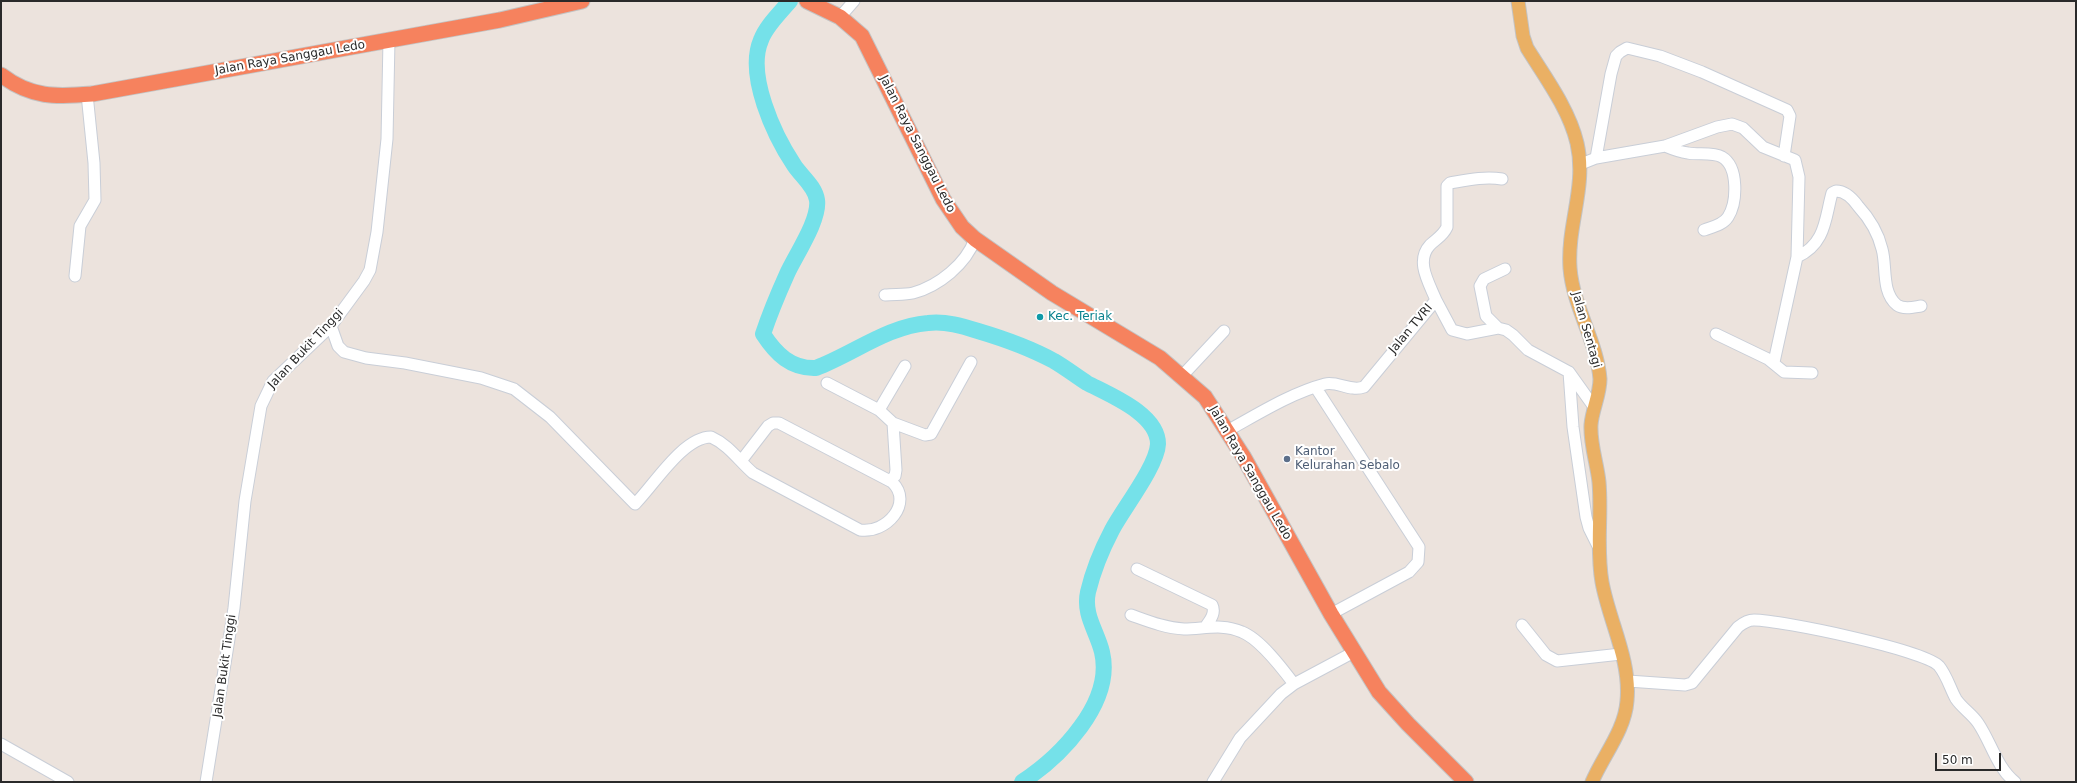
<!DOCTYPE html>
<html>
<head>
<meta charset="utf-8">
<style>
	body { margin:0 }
	#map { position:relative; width:2077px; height:783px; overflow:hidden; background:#ece3dd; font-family:"DejaVu Sans",sans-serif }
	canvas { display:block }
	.frame { position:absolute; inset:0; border:2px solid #2a2a2a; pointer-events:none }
	.scale { position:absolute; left:1935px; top:753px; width:66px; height:18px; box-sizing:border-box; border:2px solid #2a2a2a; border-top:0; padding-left:5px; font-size:12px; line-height:14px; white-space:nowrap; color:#2a2a2a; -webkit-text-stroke:3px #fff; paint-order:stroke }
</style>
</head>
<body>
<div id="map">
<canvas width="2077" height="783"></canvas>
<div class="frame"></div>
<div class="scale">50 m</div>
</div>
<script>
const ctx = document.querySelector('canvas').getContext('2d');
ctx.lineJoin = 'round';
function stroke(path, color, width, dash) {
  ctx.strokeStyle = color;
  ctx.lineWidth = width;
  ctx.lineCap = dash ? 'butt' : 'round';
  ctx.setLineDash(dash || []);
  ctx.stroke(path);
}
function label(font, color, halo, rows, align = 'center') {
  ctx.font = font + ' "DejaVu Sans",sans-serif';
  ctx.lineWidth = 4;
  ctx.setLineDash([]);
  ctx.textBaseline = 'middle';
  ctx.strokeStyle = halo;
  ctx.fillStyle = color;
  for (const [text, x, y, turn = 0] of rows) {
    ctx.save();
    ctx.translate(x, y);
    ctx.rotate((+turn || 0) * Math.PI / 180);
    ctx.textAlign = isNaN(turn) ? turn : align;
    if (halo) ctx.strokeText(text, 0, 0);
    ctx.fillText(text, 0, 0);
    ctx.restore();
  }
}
const river = new Path2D(`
	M790,1C780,13 766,26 761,40C746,75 774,135 794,165C801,176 815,186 817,200C820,220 795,256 787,274C778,294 770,313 763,334C776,354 791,369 816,368C853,354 888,326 928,323C946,321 962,326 978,331C1005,339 1030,348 1054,361C1066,368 1076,376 1087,383C1110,395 1158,414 1158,444C1157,466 1123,509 1112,530C1102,549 1093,571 1088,592C1083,615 1097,631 1102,652C1114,703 1060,757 1022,782`);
const minor = new Path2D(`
	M840,17L854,1
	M1665,146C1672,149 1680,152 1688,153C1698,155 1713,152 1722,157C1739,167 1737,203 1728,217C1723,225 1712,227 1704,230
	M1596,158L1611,74L1616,56L1620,52L1627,48L1660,56L1702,72L1787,110L1790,116L1784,156
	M1581,164L1596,158L1665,146L1717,127L1732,124L1743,128L1763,147L1795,160L1799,177L1797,257L1774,362
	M1797,257C1826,244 1825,218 1832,193L1836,191C1845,191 1853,199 1858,206C1869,218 1878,232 1882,249C1887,266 1881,292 1897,305C1904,310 1914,307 1921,306
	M75,276L80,226L95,200L94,163L87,94
	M885,295C894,294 905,295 913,293C939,286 966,264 975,239
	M1436,300C1429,283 1415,261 1430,245C1436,239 1443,236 1447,227V186L1450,183C1467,180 1485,176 1502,179
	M331,326L338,346L344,352L366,358L405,363L481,378L514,389L550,417L635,504C654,485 683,437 711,437C729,445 739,461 753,473L860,530C886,534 914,503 892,482L779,423H773L768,426L741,461
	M1498,328L1486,316L1480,286L1484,279L1505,269
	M1716,334L1768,359L1784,372L1812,373
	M1569,372L1573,427L1586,517L1589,528L1599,548
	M1182,376L1224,331
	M827,383L879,410L893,423L896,470L895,476L890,480
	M1316,388L1419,547L1418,562L1409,572L1331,614
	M879,410L905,366
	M893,423L925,435L931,434L971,362
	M1227,431C1258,414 1291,393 1325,384C1338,381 1350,392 1364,387L1436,300L1452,330L1467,334L1498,328L1506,330L1513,335L1528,350L1569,372L1594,407
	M1137,569L1212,605C1216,613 1210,620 1206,626
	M1131,615C1148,621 1165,628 1184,629C1204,629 1222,623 1242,632C1260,639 1282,668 1294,684
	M1522,625L1546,655L1557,661L1621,654
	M1628,681L1685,685L1692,683L1738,627C1743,623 1748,620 1754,620C1780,620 1925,650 1939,666C1947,676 1950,688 1956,699C1962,708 1972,714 1978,723C1991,742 1997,768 2015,782
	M1,744L68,782
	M206,782L234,608L245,501L261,406L273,381L331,326L364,281L370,270L377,232L387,139L389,40
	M1213,782L1240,738L1281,694L1294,684L1354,652`);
const major = new Path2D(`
	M1518,1L1523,36L1527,48C1545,77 1569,109 1577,143C1587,187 1567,224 1570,268C1573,307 1597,341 1600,379C1600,395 1592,410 1591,425C1590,444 1597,463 1599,482C1602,515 1596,548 1602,582C1609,621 1631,660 1627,701C1625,730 1603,756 1592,782`);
const highway = new Path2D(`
	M807,1L840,17L862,36L943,199L962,227L975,239L1052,293L1160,358L1205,397L1243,456L1331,614L1379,692L1408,724L1466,782
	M1,75C31,98 56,97 92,94L500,20L582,1`);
const markers = [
	[1040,317,4,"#0f9aa8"],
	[1287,459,4,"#5c6f8a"]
];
const streetNames = [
	["Jalan Raya Sanggau Ledo",290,58,-10],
	["Jalan Raya Sanggau Ledo",917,144,63],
	["Jalan TVRI",1411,329,-50],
	["Jalan Sentagi",1586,330,74],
	["Jalan Bukit Tinggi",306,349,-47],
	["Jalan Raya Sanggau Ledo",1250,473,60],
	["Jalan Bukit Tinggi",225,666,-82]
];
const cultureNames = [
	["Kec. Teriak",1048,317]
];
const serviceNames = [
	["Kantor",1295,452],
	["Kelurahan Sebalo",1295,466]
];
stroke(river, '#75e1e9', 16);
stroke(minor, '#c9ced7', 13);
stroke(major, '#c3c3c3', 15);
stroke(highway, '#c3c3c3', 17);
stroke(minor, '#fff', 11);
stroke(major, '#eab064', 13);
stroke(highway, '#f6825e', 15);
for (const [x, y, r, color] of markers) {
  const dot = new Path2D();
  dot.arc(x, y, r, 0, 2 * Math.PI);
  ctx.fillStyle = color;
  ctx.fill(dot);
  stroke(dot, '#fff', 1.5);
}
label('12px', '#2a2a2a', '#fff', streetNames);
label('12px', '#0d838f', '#fff', cultureNames, 'left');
label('12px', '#4e5e75', '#fff', serviceNames, 'left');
</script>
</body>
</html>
